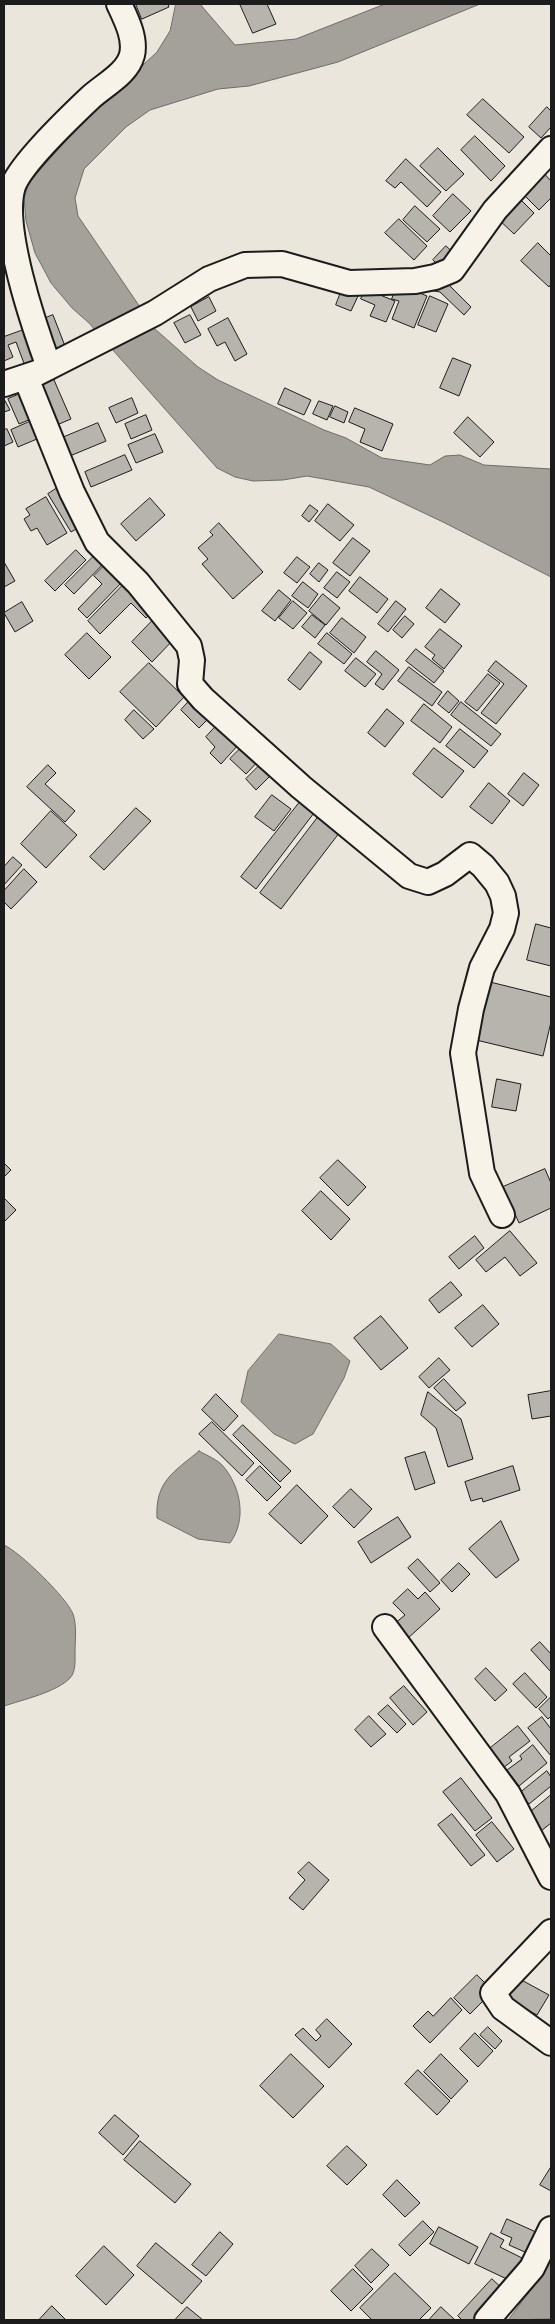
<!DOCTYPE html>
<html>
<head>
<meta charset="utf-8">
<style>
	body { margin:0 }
	#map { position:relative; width:555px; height:2324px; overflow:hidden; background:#eae6dc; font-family:Mynerve,sans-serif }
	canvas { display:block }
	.frame { position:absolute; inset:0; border:5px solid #1c1c1c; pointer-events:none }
</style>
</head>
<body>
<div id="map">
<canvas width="555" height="2324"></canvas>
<div class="frame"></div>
</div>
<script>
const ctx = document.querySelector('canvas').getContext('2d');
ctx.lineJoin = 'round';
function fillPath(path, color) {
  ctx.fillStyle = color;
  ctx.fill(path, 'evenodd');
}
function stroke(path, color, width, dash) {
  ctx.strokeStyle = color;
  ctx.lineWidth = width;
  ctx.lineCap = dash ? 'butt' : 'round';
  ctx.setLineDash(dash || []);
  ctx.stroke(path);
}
const water = new Path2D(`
	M176,4H200L235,45L296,39L385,4H480L338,62L249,86L218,89L150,110L126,127L84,169L75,198L78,216L155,329L198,367L218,380L324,430L346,438L382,458L430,465L445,456L460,455L484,465L551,469V577L443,522L369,487L307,476L283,480L253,481L235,477L217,468L89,323L72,308L51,283L35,253L26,221L24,198L29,182L85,119L157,52L170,31Z
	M279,1334L331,1344L350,1361L344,1378L313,1434L295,1444L274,1434L241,1402L248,1371Z
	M199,1451C206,1455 218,1460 223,1466C241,1487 247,1520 230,1543L198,1539L157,1518C155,1481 174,1472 199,1451Z
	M4,1545C20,1552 67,1598 73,1614C77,1625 75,1641 75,1652C75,1660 76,1672 70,1678C57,1692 22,1700 4,1706Z
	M551,2260V2319L508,2320L548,2267Z`);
const building = new Path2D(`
	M136,4H168L169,7L142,19Z
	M240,4H267L276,24L253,33Z
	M483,99L524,137L509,153L467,115Z
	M547,107L551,111V127L541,138L529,127Z
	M475,136L505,166L491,181L461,150Z
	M438,148L464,174L446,191L420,166Z
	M406,159L441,192L427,207L401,182L395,188L386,181Z
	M540,169L551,181V198L539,210L519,190Z
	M453,194L471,211L450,232L433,216Z
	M518,197L534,213L514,234L497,218Z
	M415,206L440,229L427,242L403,220Z
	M399,219L427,246L414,260L385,233Z
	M538,243L551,256V284L549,287L521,261Z
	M446,246L457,256L443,270L433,260Z
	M441,277L471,307L464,315L440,292L422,289Z
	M398,284L427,296L414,328L392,319L399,301L392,299Z
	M343,287L359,294L351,311L336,305Z
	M365,289L395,301L386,322L370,316L375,305L361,299Z
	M430,296L448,304L436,332L418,325Z
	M209,297L216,311L198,321L191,307Z
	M53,315L65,346L48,353L36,322Z
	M190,315L201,335L185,343L174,323Z
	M228,318L247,354L235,361L225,342L217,346L208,329Z
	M29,328L41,360L25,366L16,342L8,345L13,357L4,361V337Z
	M453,358L471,365L459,396L440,388Z
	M54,380L71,419L52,427L35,388Z
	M285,388L311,400L304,415L278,404Z
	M25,392L36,417L19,424L8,399Z
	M132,398L138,413L116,423L109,408Z
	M4,399L10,410L4,412Z
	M319,401L333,406L327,420L313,414Z
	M335,406L348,412L344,423L330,417Z
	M355,408L393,424L382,451L360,442L365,429L349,422Z
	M146,415L152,430L131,439L125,424Z
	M468,417L494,442L480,457L454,433Z
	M36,419L44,436L18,447L11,430Z
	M98,423L106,441L65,458L57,440Z
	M7,429L13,442L4,446V430Z
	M155,434L163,452L136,463L128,445Z
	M125,455L132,470L91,487L85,472Z
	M62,485L85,524L71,532L48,494Z
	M46,497L67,533L47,545L37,528L31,531L24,519L30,515L26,509Z
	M150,498L165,515L136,541L121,524Z
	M328,504L354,525L340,541L315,521Z
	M310,505L318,511L309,522L302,516Z
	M219,523L263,572L233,599L202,564L208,559L198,548L213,535L210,532Z
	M353,538L370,551L350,576L333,563Z
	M76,550L86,560L55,591L45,581Z
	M98,552L107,560L74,594L65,585Z
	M297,557L310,567L297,583L284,573Z
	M4,562L15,581L4,587Z
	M108,562L125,579L87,618L78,609L102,584L94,576Z
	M319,563L328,570L319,582L310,574Z
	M337,572L350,582L337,598L324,588Z
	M360,577L388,599L377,613L349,591Z
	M127,581L155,609L146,618L131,603L100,634L88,621Z
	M303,582L318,594L308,608L292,596Z
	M441,589L460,604L445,623L426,608Z
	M279,590L291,600L275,621L262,611Z
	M323,594L340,608L326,625L309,611Z
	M293,601L307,613L293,629L279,618Z
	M396,601L406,609L388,632L378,624Z
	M22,602L33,621L15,632L4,613Z
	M312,615L325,625L315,638L302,627Z
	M405,616L414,624L402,638L393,630Z
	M155,618L175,638L152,662L132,642Z
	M342,618L366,637L354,653L330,633Z
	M440,629L462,646L444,669L432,659L435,655L425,647Z
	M87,633L111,657L89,679L65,655Z
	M327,633L352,654L344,664L318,644Z
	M416,649L444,671L434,683L406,661Z
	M376,651L399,670L383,690L375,684L382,674L367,662Z
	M310,652L322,662L300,690L288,680Z
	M356,658L376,674L365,687L345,671Z
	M496,661L527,686L496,724L481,713L504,684L488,671Z
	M149,663L184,697L156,727L120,692Z
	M409,667L442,692L432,706L398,681Z
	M488,674L500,683L477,711L465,702Z
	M448,691L459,701L449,713L438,704Z
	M193,697L212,715L199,728L181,710Z
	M461,702L501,734L491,746L451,715Z
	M424,704L452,727L440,743L411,721Z
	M387,709L404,723L385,747L368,733Z
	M134,710L154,729L143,739L125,720Z
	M218,724L239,744L221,764L210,753L215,747L206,737Z
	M460,729L488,751L474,768L446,746Z
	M247,742L262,757L246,774L230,759Z
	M434,748L464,771L442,798L413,774Z
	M262,763L273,773L256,790L246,779Z
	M48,765L56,773L45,784L75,811L65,822L27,787Z
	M524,773L539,785L523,806L508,794Z
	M489,783L510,801L492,824L470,807Z
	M272,795L291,809L274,831L255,817Z
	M303,798L317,809L256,889L241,877Z
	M136,808L151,821L104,870L90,857Z
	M51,811L77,835L46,868L21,844Z
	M322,812L343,828L281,909L260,893Z
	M13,857L22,865L4,885V867Z
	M24,869L37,882L11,909L4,902V891Z
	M536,924L551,928V966L527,960Z
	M490,982L551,997V1022L543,1056L476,1040Z
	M497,1079L521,1084L516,1111L492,1107Z
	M338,1160L366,1187L348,1206L320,1178Z
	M4,1163L11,1170L4,1177Z
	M545,1169L551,1183V1208L519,1223L503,1187Z
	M321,1191L350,1219L331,1240L302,1211Z
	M4,1198L16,1210L4,1222Z
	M510,1231L537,1263L520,1276L505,1257L486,1272L476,1260Z
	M475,1236L484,1248L459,1269L449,1257Z
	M451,1282L462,1295L439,1313L429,1300Z
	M483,1305L499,1324L472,1347L455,1328Z
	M381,1316L408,1348L381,1370L354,1338Z
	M439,1358L450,1370L429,1388L419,1377Z
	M444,1379L466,1403L456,1411L434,1388Z
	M551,1391V1416L532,1419L528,1395Z
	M428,1392L461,1419L473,1459L448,1467L436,1428L421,1415Z
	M216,1394L238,1416L224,1431L202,1410Z
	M212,1422L254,1463L242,1476L199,1434Z
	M243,1425L291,1471L280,1482L233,1435Z
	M425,1452L435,1483L415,1490L405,1458Z
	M260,1466L281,1487L267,1501L246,1480Z
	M513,1466L520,1490L483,1502L482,1498L471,1501L465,1482Z
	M297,1485L328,1516L301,1544L269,1514Z
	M351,1489L372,1509L354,1528L333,1507Z
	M398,1517L411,1537L371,1563L358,1542Z
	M501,1521L519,1560L496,1578L469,1549Z
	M418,1559L440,1583L430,1592L408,1568Z
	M459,1563L470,1574L452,1592L441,1580Z
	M408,1589L418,1599L425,1592L440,1609L407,1639L393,1625L405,1615L393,1603Z
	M540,1642L551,1654V1672L531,1650Z
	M486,1668L507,1690L495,1701L475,1679Z
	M525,1673L547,1697L536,1708L513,1684Z
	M404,1686L427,1712L413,1725L390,1698Z
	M551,1697V1716L548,1719L539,1709Z
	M388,1705L406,1724L397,1733L378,1714Z
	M369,1716L386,1734L371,1747L355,1730Z
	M542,1717L551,1729V1756L528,1728Z
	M518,1726L530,1741L509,1757L512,1761L498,1772L483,1754Z
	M533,1745L547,1763L519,1786L507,1770L522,1759L520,1756Z
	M547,1771L551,1777V1786L529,1804L520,1793Z
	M461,1778L492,1818L475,1831L443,1792Z
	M551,1795V1823L541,1831L528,1814Z
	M452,1814L485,1855L471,1866L438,1825Z
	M492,1822L514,1849L497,1862L476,1835Z
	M309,1862L329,1880L303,1910L289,1898L305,1880L298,1873Z
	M477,1975L493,1991L470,2014L454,1998Z
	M516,1977L549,1995L537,2015L504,1997Z
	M451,1998L462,2010L430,2043L413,2026L428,2011L433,2016Z
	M327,2019L352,2044L329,2068L295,2035L303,2028L316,2041L321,2036L316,2030Z
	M488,2027L502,2041L495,2049L480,2035Z
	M475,2033L493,2051L478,2067L460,2049Z
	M291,2054L324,2086L293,2118L260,2086Z
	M441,2054L468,2081L451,2099L424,2072Z
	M418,2070L450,2101L437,2115L405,2084Z
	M115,2115L139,2136L123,2155L99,2133Z
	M140,2141L191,2184L175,2203L124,2160Z
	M347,2146L367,2165L347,2185L327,2166Z
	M551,2167V2191L540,2185Z
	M397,2180L420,2203L405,2217L383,2195Z
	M507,2219L536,2232L527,2253L509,2245L512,2238L501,2233Z
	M423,2221L434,2232L410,2256L399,2245Z
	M439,2227L478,2247L469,2264L430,2244Z
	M220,2232L233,2244L206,2276L192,2265Z
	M491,2233L504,2240L500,2247L522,2258L511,2281L475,2264Z
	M156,2243L202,2281L182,2304L137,2266Z
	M104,2246L134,2275L106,2305L76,2276Z
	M372,2249L389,2265L371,2283L355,2266Z
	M353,2269L373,2289L351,2311L331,2291Z
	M395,2273L431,2308L419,2320H372L360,2308Z
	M492,2279L504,2290L475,2320H462L458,2316Z
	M52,2306L66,2320H39Z
	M187,2307L203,2320H175Z
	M441,2307L455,2320H429Z`);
const minor = new Path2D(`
	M49,367C34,326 0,227 13,186C21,164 72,115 90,98C104,85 127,74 132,55C136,38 126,19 119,4
	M26,378L72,492L97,542L138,583L189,646L192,660L190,684L203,699L301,787L409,876L428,882L445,874L470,855L483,866L497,883L503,896L506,913L502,929L482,968L471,1009L463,1053L482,1173L502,1215
	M4,384L37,373L155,313L209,279L245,265L282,264L349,283L415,281L435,277L452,270L495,210L551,149
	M385,1627L508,1794L551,1877
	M551,1932L493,1993L503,2008L551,2043
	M487,2320L532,2268L551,2229`);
fillPath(water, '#a3a19a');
stroke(water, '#6d6c68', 1);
fillPath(building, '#b6b4ac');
stroke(building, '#1c1c1c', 1);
stroke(minor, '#1c1c1c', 28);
stroke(minor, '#f7f3e8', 24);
</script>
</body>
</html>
